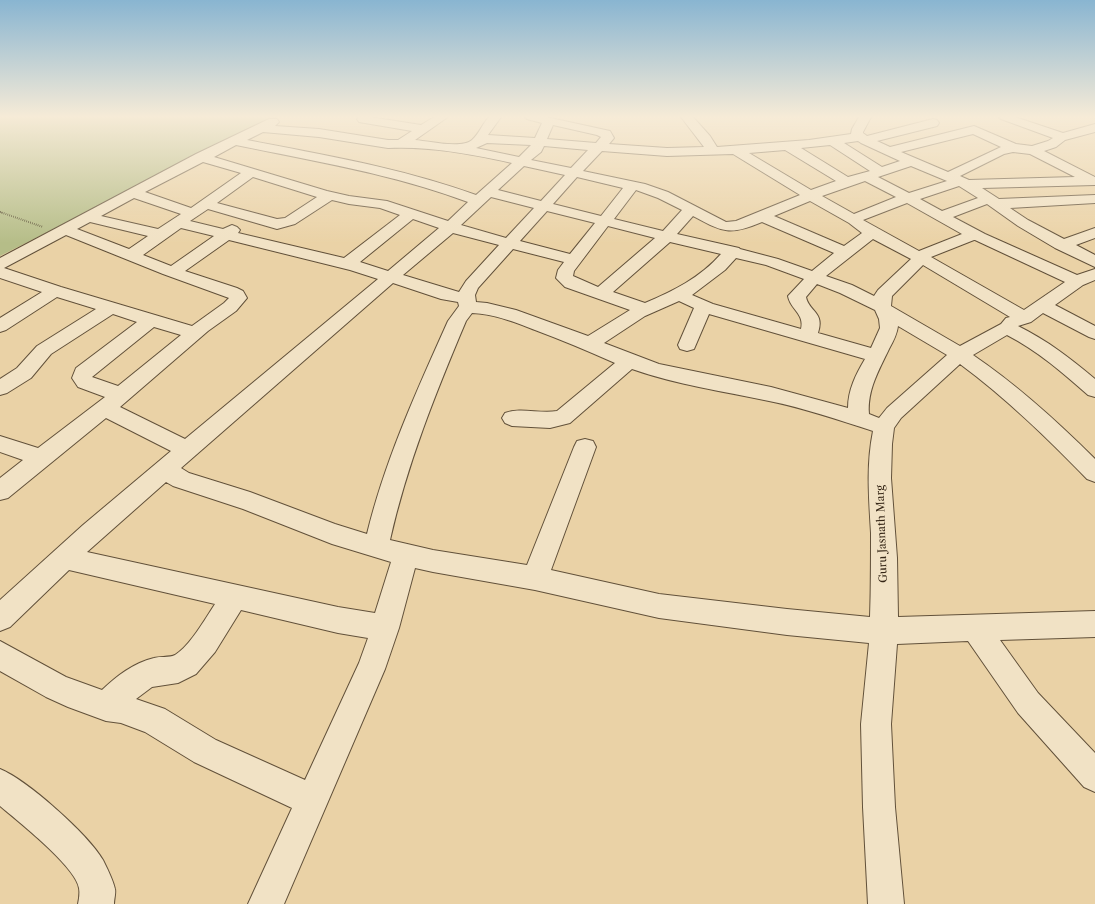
<!DOCTYPE html>
<html>
<head>
<meta charset="utf-8">
<style>
	body { margin:0 }
	canvas { display:block; background:#ead2a6 }
</style>
</head>
<body>
<canvas width="1095" height="904"></canvas>
<script>
const ctx = document.querySelector('canvas').getContext('2d');
ctx.lineJoin = 'round';
function fillPath(path, color) {
  ctx.fillStyle = color;
  ctx.fill(path, 'evenodd');
}
function stroke(path, color, width, dash) {
  ctx.strokeStyle = color;
  ctx.lineWidth = width;
  ctx.lineCap = dash ? 'butt' : 'round';
  ctx.setLineDash(dash || []);
  ctx.stroke(path);
}
function label(font, color, halo, rows, align = 'center') {
  ctx.font = font + ' "Libre Caslon Text",serif';
  ctx.lineWidth = 3;
  ctx.setLineDash([]);
  ctx.textBaseline = 'middle';
  ctx.strokeStyle = halo;
  ctx.fillStyle = color;
  for (const [text, x, y, turn = 0] of rows) {
    ctx.save();
    ctx.translate(x, y);
    ctx.rotate((+turn || 0) * Math.PI / 180);
    ctx.textAlign = isNaN(turn) ? turn : align;
    if (halo) ctx.strokeText(text, 0, 0);
    ctx.fillText(text, 0, 0);
    ctx.restore();
  }
}
const green = new Path2D(`
	M0,117H277L0,256Z`);
const pathFar1 = new Path2D(`
	M0,212L3,213`);
const path = new Path2D(`
	M0,212L43,227`);
const minor = new Path2D(`
	M359,117H370L421,125L434,117H447L445,119L415,140C428,141 462,149 472,140C479,134 483,123 489,117H501L488,135L535,138L542,123L527,119L525,117H546L610,131L614,138L609,144L667,148L704,147L681,117H693L710,136L717,147L809,140L851,134L852,129L859,117H871L863,132V133L867,136L933,119L937,120L939,123L937,126L877,141L890,147L974,126L1016,144L1032,146L1048,141L1053,138L1001,119L999,117H1015L1063,133L1095,124V132L1065,140L1056,147L1044,151L1095,177V185L982,188L999,199L1095,195V203L1010,208L1028,220L1064,239L1095,228V238L1076,245L1095,255V267L1055,248L1018,226L987,204L953,217L985,234L1077,275L1095,269V280L1083,285L1055,305L1095,326V339L1089,337L1043,313L1031,322L1018,326C1048,341 1070,358 1095,379V397L1088,395C1062,372 1038,351 1007,335L973,355C1017,385 1057,421 1095,459V482L1087,479C1047,438 1006,398 960,364L901,418L894,428L892,444L891,478L897,558L898,617L1095,611V637L1000,640L1038,693L1095,753V792L1084,787L1018,713L968,641L897,644L891,724L895,807L904,904H868L863,807L861,724L869,643L787,635L659,618L535,590L433,572L415,568L399,628L385,669L284,904H248L292,808L194,762L145,732L121,723L106,721L68,707L46,697L0,671V641L66,677L102,690C117,676 133,663 154,658C160,656 169,658 175,655C190,646 205,619 215,604L69,570L10,627L0,631V600L83,525L171,451L106,418L8,498L0,500V478L23,460L0,452V436L38,448L105,397L78,387L72,378L76,368L137,322L113,314L51,354L31,378L7,393L0,395V379L17,368L37,346L96,309L57,297L6,330L0,332V318L42,292L0,278V258L196,154L269,119H277L279,122L275,126L319,129L388,140H398L412,131L359,122L357,119ZM553,125L597,135L601,137L596,143L547,139ZM263,132L319,137L388,148C430,146 471,154 512,163L476,195C402,168 324,155 247,140ZM973,134L1001,147L948,172L901,152ZM858,141L861,143L900,161L882,167L844,143ZM487,143L531,145L519,157L476,148ZM236,145C314,161 393,174 468,202L448,221L387,201L349,196L327,191L214,157ZM830,145L870,171L848,177L801,148ZM544,146L588,150L571,168L531,160L541,152ZM785,150L836,181L811,190L749,153ZM602,151L667,156L733,154L800,195L736,221L726,222L668,192L645,184L583,171ZM1013,152L1030,154L1075,177L969,180L960,176L1004,154ZM203,162L241,173L191,208L145,192ZM524,166L565,175L541,201L498,190ZM911,166L947,181L909,193L878,177ZM253,177L317,197L285,218L277,219L217,203ZM577,177L623,188L601,216L553,204ZM865,181L896,197L854,214L822,196ZM959,186L978,198L942,211L920,199ZM636,190L658,198L682,210L663,231L614,219ZM491,197L534,208L506,238L461,225ZM134,198L181,214L158,229L101,216ZM332,200L349,204L380,208L400,215L344,258L238,233L240,230L237,227L232,225L223,229L190,221L208,209L277,229L295,224ZM810,201L849,223L862,233L844,246L774,216ZM907,203L962,234L919,251L863,220ZM547,211L595,223L570,254L520,241ZM693,216C723,232 729,236 762,222L834,253L812,271L778,259L740,249L739,248L677,234ZM413,219L439,228L388,271L360,262ZM90,222L148,236L129,249L77,229ZM608,226L655,238L598,287L573,276L574,271ZM181,228L214,236L171,266L143,255ZM453,233L499,245L466,281L459,292L403,275ZM66,235L163,274L229,298L224,303L192,326L61,287L4,268ZM873,239L911,259L878,290L874,296L852,285L826,276ZM229,240L350,270L378,279L185,439L120,407L208,331L236,311L247,298L243,291L237,288L185,271ZM974,240H975L1065,282L1024,310L931,257ZM670,242L721,254C700,278 673,291 645,303L613,292ZM513,249L564,262L558,270L556,278L565,287L630,310L588,336L516,310L487,303L476,302L475,295L478,288ZM736,258L766,265L804,279L788,296C790,309 805,314 801,329L713,304L692,295L725,270ZM923,265L928,268L1010,317L1006,318L1001,324L960,346L891,306L892,296ZM393,283L441,299L458,302L459,306L448,321C417,390 385,460 367,534L335,524L250,492L189,473L181,468ZM817,284L840,293L875,310L879,319L880,328L871,348L818,333C825,312 809,312 806,297ZM679,301L694,308L678,345L680,349L687,351L694,349L709,314L865,359C856,374 848,390 848,408L771,387L659,364L604,343L645,316ZM472,313C495,314 514,322 535,330C562,340 588,351 615,363L557,411C540,414 521,407 505,413L502,418L505,423L512,426L550,428L570,423L632,369C677,385 723,391 769,401C804,408 839,420 873,431C866,465 869,499 871,533C871,561 871,589 870,617L787,609L659,594L551,570L596,447L593,441L585,439L577,441L574,447L527,565L433,550L390,540C407,464 436,392 466,321ZM898,326L947,355L887,408L879,418L869,414C867,390 879,370 889,349C893,342 897,334 898,326ZM154,327L181,335L118,386L92,377ZM166,482L173,486L243,509L332,544L391,562L375,613L338,607L87,552ZM241,610L338,633L368,638L359,663L305,780L216,740L165,709L136,699L152,687L178,683L196,674L215,652Z
	M0,769C27,780 88,834 103,860C107,868 113,880 115,889C116,893 114,899 114,904H78C79,899 80,893 79,888C76,867 18,821 0,806Z`);
const streetNames = [
	["Guru Jasnath Marg",882,534,-92]
];
fillPath(green, '#b5bd88');
stroke(minor, '#62513a', 2);
stroke(pathFar1, '#352616', 1.5, [0.5, 1]);
stroke(path, '#352616', 2, [0.5, 1.5]);
fillPath(minor, '#f1e2c5');
const sky = ctx.createLinearGradient(0, 0, 0, 243);
sky.addColorStop(0, '#89b5d1');
sky.addColorStop(0.48, '#f6ebd7');
sky.addColorStop(1, '#f6ebd700');
ctx.fillStyle = sky;
ctx.fillRect(0, 0, 1095, 243);
label('11px', '#352616', '#f1e2c5', streetNames);
</script>
</body>
</html>
